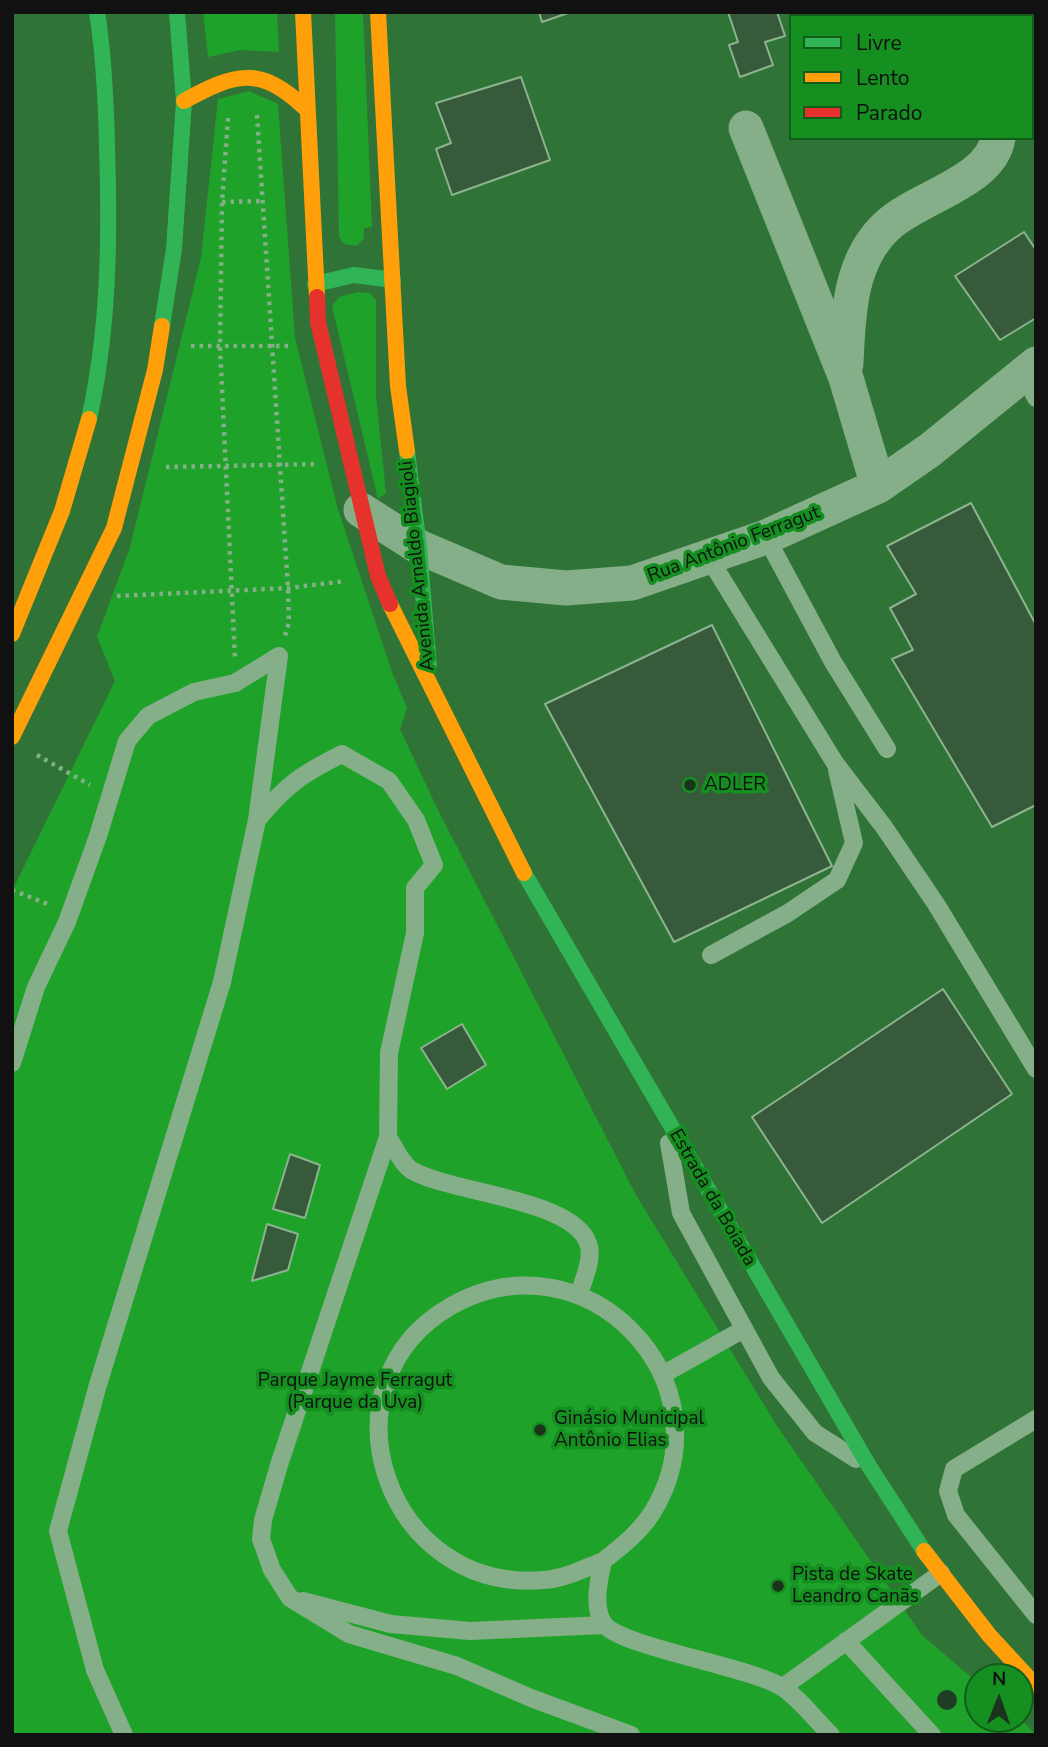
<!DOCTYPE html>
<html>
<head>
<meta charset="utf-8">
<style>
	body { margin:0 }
	#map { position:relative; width:1048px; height:1747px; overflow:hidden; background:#307336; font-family:"Nunito Sans",sans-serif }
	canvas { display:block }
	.frame { position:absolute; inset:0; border:14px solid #111; pointer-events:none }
	.legend { position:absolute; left:789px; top:14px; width:245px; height:126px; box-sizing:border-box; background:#148f20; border:2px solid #135d1a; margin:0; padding:9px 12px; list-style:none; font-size:21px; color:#111 }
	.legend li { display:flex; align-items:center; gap:14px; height:35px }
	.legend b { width:35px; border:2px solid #135d1a }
	.north { position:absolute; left:964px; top:1663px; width:70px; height:70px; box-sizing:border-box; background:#148f20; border:2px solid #135d1a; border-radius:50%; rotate:1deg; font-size:19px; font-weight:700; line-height:28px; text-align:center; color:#111 }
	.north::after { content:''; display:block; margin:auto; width:24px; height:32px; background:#1c331e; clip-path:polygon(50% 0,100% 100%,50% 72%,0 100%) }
</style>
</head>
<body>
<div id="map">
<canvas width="1048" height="1747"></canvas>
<div class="frame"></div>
<ul class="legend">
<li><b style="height:9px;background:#30b455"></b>Livre</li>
<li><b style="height:9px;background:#ff9f0a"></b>Lento</li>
<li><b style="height:9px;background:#e5322d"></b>Parado</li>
</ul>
<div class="north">N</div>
</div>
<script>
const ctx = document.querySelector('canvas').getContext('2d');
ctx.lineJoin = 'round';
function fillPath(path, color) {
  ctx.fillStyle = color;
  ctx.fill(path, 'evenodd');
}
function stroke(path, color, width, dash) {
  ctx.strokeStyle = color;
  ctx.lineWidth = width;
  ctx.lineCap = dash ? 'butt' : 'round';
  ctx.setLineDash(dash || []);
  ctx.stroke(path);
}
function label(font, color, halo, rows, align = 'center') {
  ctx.font = font + ' "Nunito Sans",sans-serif';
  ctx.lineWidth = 7;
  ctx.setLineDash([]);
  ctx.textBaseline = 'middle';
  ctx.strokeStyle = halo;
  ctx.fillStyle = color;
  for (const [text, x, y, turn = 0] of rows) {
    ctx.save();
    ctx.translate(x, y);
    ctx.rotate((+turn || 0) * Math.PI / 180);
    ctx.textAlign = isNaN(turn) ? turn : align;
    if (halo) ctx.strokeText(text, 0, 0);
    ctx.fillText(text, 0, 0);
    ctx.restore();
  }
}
const green = new Path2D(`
	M203,12H277L279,52L240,50L208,57Z
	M335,12H363L372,227L364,228V238L357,246L344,244L339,237Z
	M249,91L278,104L295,338L337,506L392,672L407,708L400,729L437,808L636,1195L777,1426L922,1635L978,1683V1719L1020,1718L1036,1735H12V891L115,681L97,637L130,547L201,258L218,99Z
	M358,292L370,293L376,300V396L386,493L378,499L332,306L339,297Z`);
const building = new Path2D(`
	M539,12H571L542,22Z
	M728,12H777L785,36L765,42L773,65L740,77L729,45L738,42Z
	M521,77L550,160L452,195L436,149L451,143L436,103Z
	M1024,232L1036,250V318L1000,340L955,276Z
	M971,503L1036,625V805L992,827L892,659L913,650L890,608L916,594L887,546Z
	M712,625L832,866L674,942L545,704Z
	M943,989L1012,1094L822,1223L752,1117Z
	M462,1024L486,1065L447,1089L421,1048Z
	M290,1154L320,1165L305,1218L273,1209Z
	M267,1224L298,1234L288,1270L252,1281Z`);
const path = new Path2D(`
	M257,115L288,588L289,622L285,636
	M228,118L222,202L220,347L235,658
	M222,202L264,201
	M191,346H290
	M166,467L318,464
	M117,596L288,588L346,581
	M37,755L90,785
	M12,890L50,905`);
const lane = new Path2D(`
	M1023,374L1036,398
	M766,537L833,662L887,749
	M709,558L835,763L884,827L936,904L1036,1069
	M258,819C287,784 302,774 342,754L389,781L416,820L434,865L415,888V933L389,1053L388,1137
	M711,955L788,913L837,880L854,843L837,770
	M12,1063L36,987L67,922L98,836L127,741L148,716L194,692L235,683L279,656
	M669,1143L681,1213L771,1378L815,1433L856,1459
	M579,1295C583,1280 594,1258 588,1243C572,1199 453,1193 413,1171C402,1165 394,1146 388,1137L279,1465L263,1520L261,1539L272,1570L290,1598L349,1634L457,1666L531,1698L631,1735
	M662,1375L744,1329
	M1036,1419L954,1469L948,1491L956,1515L1036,1615
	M603,1561C583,1569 564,1579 543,1580C387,1594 314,1385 451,1306C585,1230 733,1381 652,1513C639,1533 621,1547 603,1561C599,1580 592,1607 604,1624C619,1646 745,1666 780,1686C799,1697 815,1720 831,1735
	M303,1601L391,1624L470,1631L604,1625
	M846,1641L932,1735
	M783,1687L941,1573
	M124,1735L95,1670L58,1531L97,1388L222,982L257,820L279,656`);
const street = new Path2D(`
	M1032,52L1036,50
	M746,128L846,378L878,486
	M846,364C848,316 849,260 888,225C918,197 991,182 998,138
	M361,510L419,547L501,582L566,588L632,583L766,537L878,486L930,450L1036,364`);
const fast = new Path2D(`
	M315,284L354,275L393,280
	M162,326L174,249L184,101L177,12
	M89,419C109,329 110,238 107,146C106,101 104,56 97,12
	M407,451L419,547L429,667
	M524,873L869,1466L924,1551`);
const slow = new Path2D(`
	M303,12L317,297
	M378,12L398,386L407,451
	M184,101C235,73 260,65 305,108
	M390,604L524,873
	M12,634L62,511L89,419
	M12,737L114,528L155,370L162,326
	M924,1551L989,1635L1036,1686`);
const jam = new Path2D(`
	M317,297L318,322L378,576L390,604`);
const trees = [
	[947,1700]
];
const markers = [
	[690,785,7,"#1c331e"],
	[540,1430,7,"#1c331e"],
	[778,1586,7,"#1c331e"]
];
const streetNames = [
	["Rua Antônio Ferragut",734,545,-21],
	["Avenida Arnaldo Biagioli",418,566,-96],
	["Estrada da Boiada",712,1198,60]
];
const poiNames = [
	["ADLER",704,785],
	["Ginásio Municipal",554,1419],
	["Antônio Elias",554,1441],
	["Pista de Skate",792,1575],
	["Leandro Canãs",792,1597]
];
const parkNames = [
	["Parque Jayme Ferragut",355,1381],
	["(Parque da Uva)",355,1403]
];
fillPath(green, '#1fa22a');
fillPath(building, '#375a3a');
stroke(building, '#8cb490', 2);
stroke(path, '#84af88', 4.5, [3.5, 5]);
stroke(lane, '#84af88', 18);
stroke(street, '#84af88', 35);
stroke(fast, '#30b455', 16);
stroke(slow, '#ff9f0a', 16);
stroke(jam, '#e5322d', 16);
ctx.fillStyle = '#1f3d22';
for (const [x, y] of trees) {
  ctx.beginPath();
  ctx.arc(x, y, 10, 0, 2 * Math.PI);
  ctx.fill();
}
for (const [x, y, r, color] of markers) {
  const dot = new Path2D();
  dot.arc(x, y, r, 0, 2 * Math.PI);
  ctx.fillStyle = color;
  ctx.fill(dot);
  stroke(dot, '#148f20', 2.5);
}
label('19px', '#111', '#148f20', streetNames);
label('19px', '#111', '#148f20', poiNames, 'left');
label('19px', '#111', '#148f20', parkNames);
</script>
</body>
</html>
